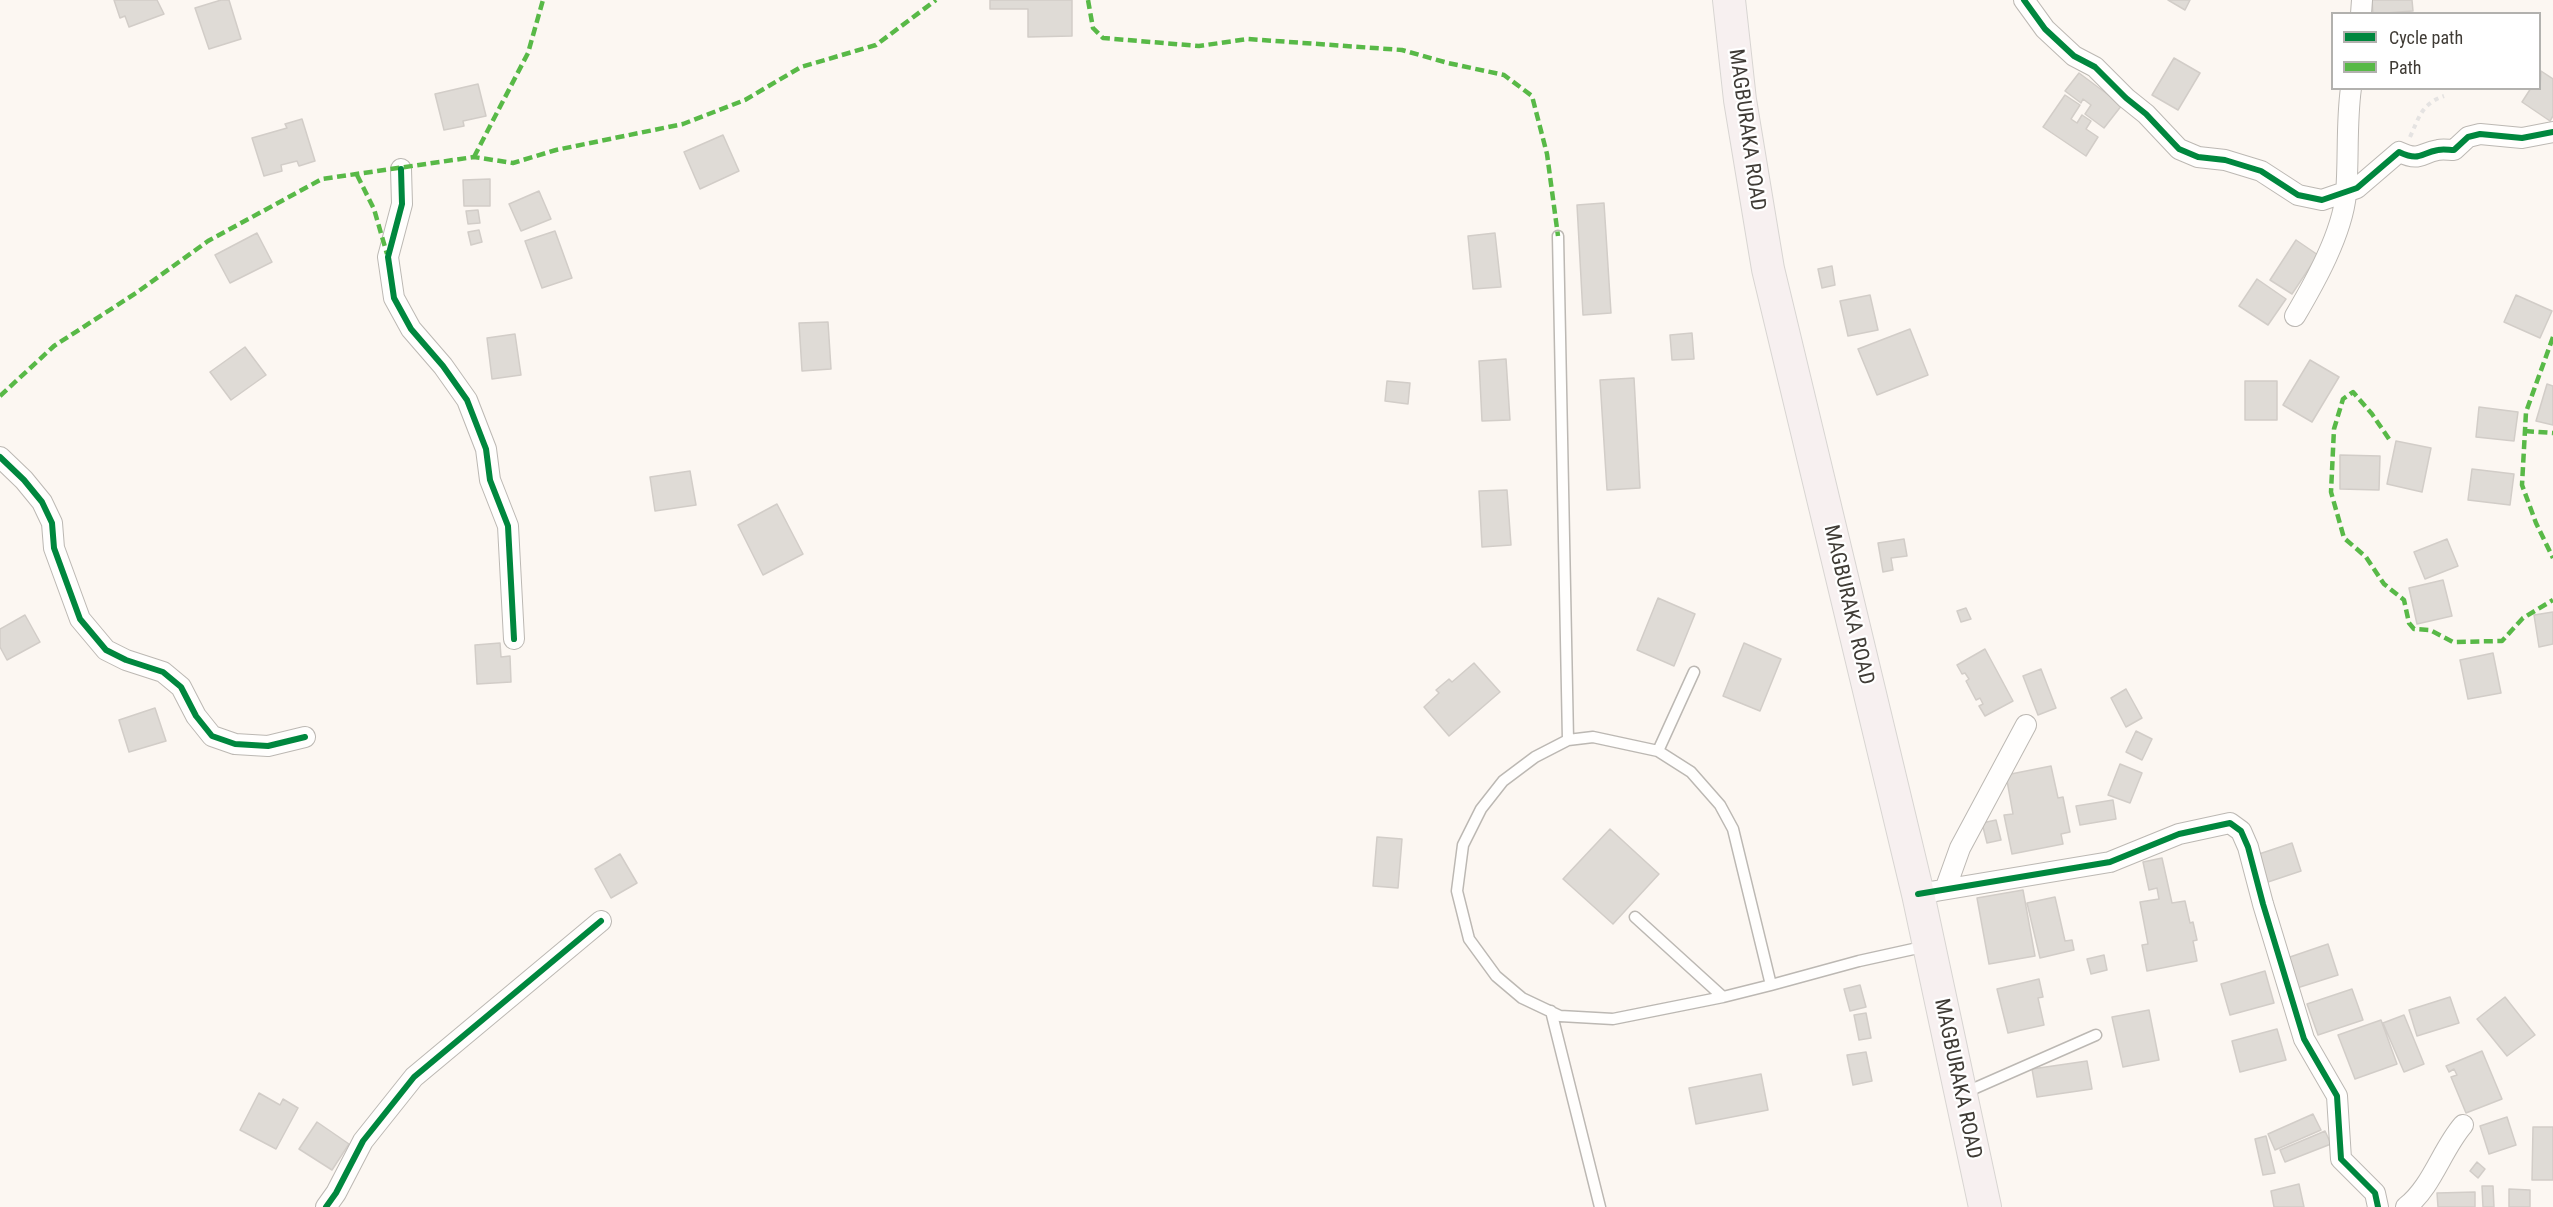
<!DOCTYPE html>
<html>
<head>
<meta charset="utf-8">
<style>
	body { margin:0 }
	#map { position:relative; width:2553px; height:1207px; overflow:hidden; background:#fcf7f2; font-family:"Roboto Condensed",sans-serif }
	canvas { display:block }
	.legend { position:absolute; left:2331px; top:12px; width:210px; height:78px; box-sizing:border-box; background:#fff; border:2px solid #b2b1ae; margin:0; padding:8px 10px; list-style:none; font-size:18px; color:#3f3b35 }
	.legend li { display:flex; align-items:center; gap:12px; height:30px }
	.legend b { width:30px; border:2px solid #b2b1ae }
</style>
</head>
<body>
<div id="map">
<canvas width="2553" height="1207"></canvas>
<ul class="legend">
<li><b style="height:8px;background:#00873e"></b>Cycle path</li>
<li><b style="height:8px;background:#58b947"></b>Path</li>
</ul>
</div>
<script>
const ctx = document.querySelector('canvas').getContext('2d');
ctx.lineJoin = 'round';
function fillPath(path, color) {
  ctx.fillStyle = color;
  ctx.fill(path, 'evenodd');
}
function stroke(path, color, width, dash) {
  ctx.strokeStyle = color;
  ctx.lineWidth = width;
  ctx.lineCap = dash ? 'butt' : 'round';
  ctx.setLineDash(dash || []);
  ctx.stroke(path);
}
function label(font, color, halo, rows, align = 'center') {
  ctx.font = font + ' "Roboto Condensed",sans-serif';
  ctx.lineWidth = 4.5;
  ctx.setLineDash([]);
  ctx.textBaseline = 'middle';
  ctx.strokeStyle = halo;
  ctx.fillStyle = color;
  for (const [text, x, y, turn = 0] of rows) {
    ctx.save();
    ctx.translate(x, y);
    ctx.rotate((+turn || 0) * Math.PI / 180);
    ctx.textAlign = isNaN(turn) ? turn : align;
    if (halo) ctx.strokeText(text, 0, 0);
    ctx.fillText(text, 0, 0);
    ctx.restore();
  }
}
const building = new Path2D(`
	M114,0H157L164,14L129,27L125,16L120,18Z
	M221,0H229L241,39L209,49L195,8Z
	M990,0H1072V36L1028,37V9H990Z
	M2168,0H2190L2185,10Z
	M2372,0H2412L2413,11L2373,14Z
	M2174,58L2200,73L2178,110L2152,95Z
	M2541,71L2553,79V116L2550,121L2522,102L2531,88H2540Z
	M2079,73L2122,105L2104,128L2085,114L2091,105L2083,99L2081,103L2065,91Z
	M478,84L486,116L463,121L464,126L444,130L435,94Z
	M2065,95L2080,105L2071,119L2077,123L2082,115L2091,121L2086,129L2098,137L2086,156L2043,127Z
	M302,119L315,161L299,166L297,161L281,165L282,171L264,176L252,138L287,128L285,124Z
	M723,135L739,171L700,189L684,152Z
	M490,179V206H464L463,180Z
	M539,191L551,219L521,231L509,204Z
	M1604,203L1611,313L1583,315L1577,205Z
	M478,210L480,223L468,224L466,211Z
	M479,230L482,242L471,245L468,232Z
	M555,231L572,278L542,288L525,241Z
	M257,233L272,262L230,283L215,255Z
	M1495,233L1501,287L1473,289L1468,236Z
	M2296,240L2318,255L2292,294L2270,280Z
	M1832,266L1835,285L1822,288L1818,269Z
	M2257,279L2286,299L2268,325L2239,306Z
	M1870,295L1878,330L1848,336L1840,301Z
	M2516,295L2552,311L2540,338L2504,322Z
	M828,322L831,369L802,371L799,323Z
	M1910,329L1928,375L1877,395L1858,349Z
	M1692,333L1694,359L1672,360L1670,335Z
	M515,334L521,375L492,379L487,338Z
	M245,347L266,375L231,400L210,372Z
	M1506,359L1510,420L1482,421L1479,361Z
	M2310,360L2339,377L2312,422L2283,405Z
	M1634,378L1640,488L1607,490L1600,380Z
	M1387,381L1410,383L1408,404L1385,401Z
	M2245,381H2277V420H2245Z
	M2547,384L2553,386V425L2536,421Z
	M2479,407L2518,412L2514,441L2476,437Z
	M2396,441L2431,448L2422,492L2387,484Z
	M2340,455L2380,456L2379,490L2340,489Z
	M2472,469L2514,474L2510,505L2468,500Z
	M690,471L696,505L655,511L650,477Z
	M1507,490L1511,545L1482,547L1479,491Z
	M777,504L803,554L763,575L738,525Z
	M1904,539L1907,556L1891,558L1893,570L1883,572L1878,543Z
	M2447,539L2458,566L2425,579L2414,552Z
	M2443,580L2452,616L2417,624L2409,588Z
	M1658,598L1695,614L1674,666L1637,650Z
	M1966,608L1971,619L1961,622L1957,611Z
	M2553,612V644L2539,647L2534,615Z
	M25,615L40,642L7,660L0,647V629Z
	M500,643L501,657L510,656L511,682L477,684L475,645Z
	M1744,643L1781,659L1760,711L1723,696Z
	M1985,649L2013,701L1985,716L1979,706L1983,704L1980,698L1976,700L1966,681L1969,679L1965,673L1962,674L1957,665Z
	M2493,653L2501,693L2468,699L2460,660Z
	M1474,663L1500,692L1449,736L1424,707L1439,693L1436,690L1449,679L1452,682Z
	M2041,669L2056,708L2038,715L2023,676Z
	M2126,689L2142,718L2126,727L2111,698Z
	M155,708L166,741L129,752L119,720Z
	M2136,731L2152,739L2142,760L2126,752Z
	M2120,764L2142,773L2130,803L2108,795Z
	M2051,766L2058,798L2063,797L2070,832L2061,834L2063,844L2012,854L2004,815L2013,814L2006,775Z
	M2113,800L2116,819L2080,825L2076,806Z
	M1996,820L2001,840L1987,843L1982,823Z
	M1610,829L1659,874L1613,924L1563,879Z
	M1377,837L1402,839L1398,888L1373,886Z
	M2292,843L2301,871L2268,882L2259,854Z
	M620,854L637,883L611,898L595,869Z
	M2162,858L2172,903L2185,901L2190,923L2193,922L2197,940L2193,941L2197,961L2147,971L2142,945L2148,944L2140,902L2159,899L2157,888L2149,890L2143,862Z
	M2023,890L2035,956L1989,964L1977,898Z
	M2055,897L2065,941L2072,940L2074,950L2040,958L2027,903Z
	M2328,944L2338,975L2297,988L2287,958Z
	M2104,955L2107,970L2091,974L2087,959Z
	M2265,971L2274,1003L2230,1015L2221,984Z
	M2039,979L2043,997L2038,998L2044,1025L2008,1033L1997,989Z
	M1860,985L1866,1007L1850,1011L1844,989Z
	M2352,989L2363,1020L2318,1035L2307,1004Z
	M2450,997L2459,1023L2417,1036L2409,1010Z
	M2505,997L2535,1035L2507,1056L2477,1019Z
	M2149,1010L2159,1060L2123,1067L2112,1017Z
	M1866,1013L1871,1038L1859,1040L1854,1015Z
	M2404,1015L2424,1064L2404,1072L2383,1023Z
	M2381,1020L2397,1064L2355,1079L2338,1035Z
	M2277,1029L2286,1060L2240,1072L2232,1041Z
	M2482,1051L2502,1099L2466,1113L2451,1077L2457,1075L2454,1069L2449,1072L2446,1066Z
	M1866,1052L1872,1081L1853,1085L1847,1055Z
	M2087,1061L2092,1089L2037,1097L2032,1069Z
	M1761,1074L1768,1110L1696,1124L1689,1088Z
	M259,1093L280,1105L283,1099L298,1108L276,1149L240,1130Z
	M2313,1114L2321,1130L2275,1150L2268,1134Z
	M2507,1117L2516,1145L2489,1154L2480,1126Z
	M317,1122L349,1144L332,1170L299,1149Z
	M2533,1127H2553V1180H2532Z
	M2325,1131L2331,1144L2285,1162L2280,1150Z
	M2266,1136L2275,1173L2263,1175L2255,1139Z
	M2477,1162L2485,1169L2478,1178L2470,1171Z
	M2299,1184L2304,1207H2274L2271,1191Z
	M2482,1186H2493L2494,1207H2483Z
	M2509,1189L2530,1190V1207H2509Z
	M2475,1192V1207H2438L2437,1193Z`);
const path = new Path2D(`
	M2410,137C2419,118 2421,104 2444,96`);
const service = new Path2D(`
	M1558,236L1568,740
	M1658,751L1694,672
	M1635,917L1723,997
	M1771,985L1733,829L1720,805L1691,772L1658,751L1593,737L1568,740L1535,757L1503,781L1481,809L1463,845L1457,891L1469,939L1496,976L1522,998L1560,1016L1613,1019L1723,997L1771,985L1859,961L1927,946
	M1551,1011L1600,1207
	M1964,1093L2096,1035`);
const minor = new Path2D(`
	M2024,0L2045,29L2074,56L2095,67L2126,98L2146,114L2179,149L2198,157L2225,160L2261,171L2298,195L2322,200L2357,188L2399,152C2421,162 2420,153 2438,150C2443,149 2449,150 2454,150L2468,137L2480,134L2522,138L2553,132
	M2361,14L2362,0
	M401,169L402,204L388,257L394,298L411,329L443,366L467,400L486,449L490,480L508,526L514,639
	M2295,316C2315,282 2342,234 2346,194C2349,159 2346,124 2351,88
	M0,457L24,480L42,502L52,523L54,548L80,619L106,650L126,660L163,672L181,687L196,716L212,736L235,744L268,746L305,737
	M1946,887L1960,848L2026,725
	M1918,894L2110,862L2179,834L2230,823L2241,831L2248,847L2263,904L2304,1039L2337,1096L2341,1159L2375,1193L2378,1207
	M326,1207L336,1193L363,1141L414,1077L601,921
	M2406,1207C2432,1187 2442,1149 2463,1125`);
const primary = new Path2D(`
	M1729,0L1740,100L1768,269L1918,894L1985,1207`);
const quiet = new Path2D(`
	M1088,0L1093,28L1103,38L1199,46L1248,39L1402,50L1448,63L1504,75L1532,96L1547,154L1558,236
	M474,157L528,53L543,0
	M357,175L374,209L387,254
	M2553,337L2526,412L2522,485L2536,523L2553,558
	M0,396L54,346L136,293L208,241L322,179L474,157L513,163L556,150L683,124L745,100L801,67L876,45L936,0
	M2525,431L2553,433
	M2389,439L2372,414L2353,392L2343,399L2334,429L2331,492L2344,538L2366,557L2384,584L2404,600L2409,623L2414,629L2430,630L2453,642L2502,641L2523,618L2553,600`);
const cycleway = new Path2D(`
	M2024,0L2045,29L2074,56L2095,67L2126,98L2146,114L2179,149L2198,157L2225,160L2261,171L2298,195L2322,200L2357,188L2399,152C2421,162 2420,153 2438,150C2443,149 2449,150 2454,150L2468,137L2480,134L2522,138L2553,132
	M401,169L402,204L388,257L394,298L411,329L443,366L467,400L486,449L490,480L508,526L514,639
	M0,457L24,480L42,502L52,523L54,548L80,619L106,650L126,660L163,672L181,687L196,716L212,736L235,744L268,746L305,737
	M1918,894L2110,862L2179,834L2230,823L2241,831L2248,847L2263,904L2304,1039L2337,1096L2341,1159L2375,1193L2378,1207
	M326,1207L336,1193L363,1141L414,1077L601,921`);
const streetNames = [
	["MAGBURAKA ROAD",1746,130,82],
	["MAGBURAKA ROAD",1848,605,77],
	["MAGBURAKA ROAD",1957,1079,78]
];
fillPath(building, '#dfdbd6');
stroke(building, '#d2cdc8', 1.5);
stroke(service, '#bcb8b3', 13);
stroke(minor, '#bcb8b3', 22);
stroke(primary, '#d8d5d2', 34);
stroke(path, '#e5e3e2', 4, [4.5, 4.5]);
stroke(service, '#fffefd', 10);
stroke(minor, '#fffefd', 20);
stroke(primary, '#f7f0f0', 32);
stroke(quiet, '#58b947', 4.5, [9, 4.5]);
stroke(cycleway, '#00873e', 6);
label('21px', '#3f3b35', '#fff', streetNames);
</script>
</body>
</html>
